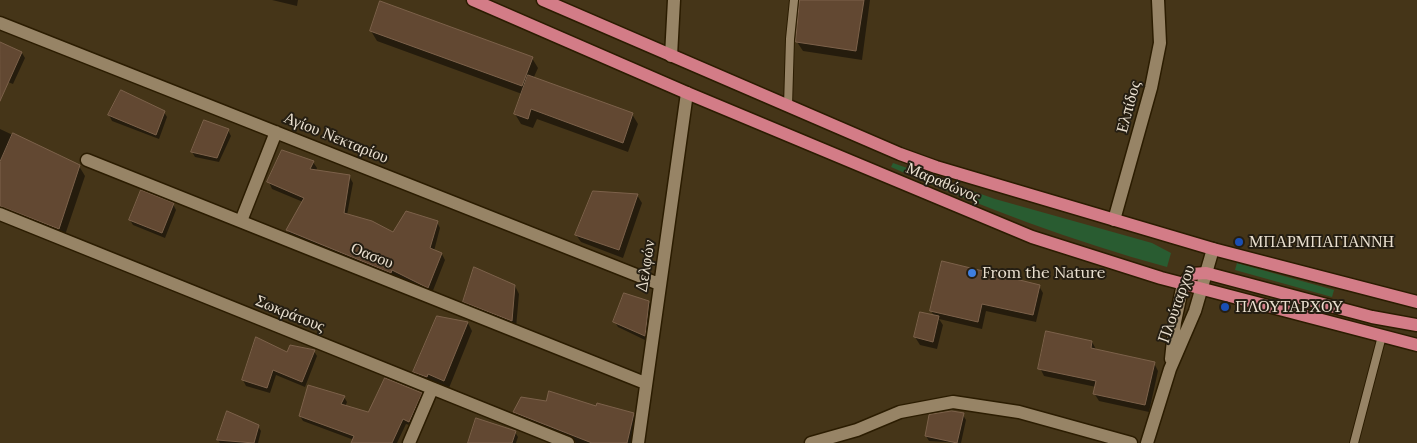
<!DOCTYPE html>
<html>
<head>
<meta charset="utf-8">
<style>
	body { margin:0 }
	canvas { display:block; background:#453518 }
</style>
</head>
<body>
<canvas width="1417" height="443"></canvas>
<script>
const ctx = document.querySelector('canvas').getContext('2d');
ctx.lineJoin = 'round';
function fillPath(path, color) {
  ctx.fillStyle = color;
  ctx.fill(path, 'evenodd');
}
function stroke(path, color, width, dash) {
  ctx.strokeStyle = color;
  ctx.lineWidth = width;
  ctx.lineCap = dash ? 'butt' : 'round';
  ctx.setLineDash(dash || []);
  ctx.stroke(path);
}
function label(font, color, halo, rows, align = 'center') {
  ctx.font = font + ' Lora,serif';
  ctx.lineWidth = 4;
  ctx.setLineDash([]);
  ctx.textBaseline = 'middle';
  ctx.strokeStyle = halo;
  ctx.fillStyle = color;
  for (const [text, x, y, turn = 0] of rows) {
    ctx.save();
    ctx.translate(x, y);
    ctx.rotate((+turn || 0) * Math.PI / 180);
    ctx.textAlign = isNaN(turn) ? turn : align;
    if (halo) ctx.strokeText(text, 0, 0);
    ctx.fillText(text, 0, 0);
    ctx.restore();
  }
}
const green = new Path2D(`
	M893,163L995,199L1152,243L1171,253L1167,267C1072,241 981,207 891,167Z
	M1237,263L1334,290L1332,297L1235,270Z`);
const shadow = new Path2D(`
	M272,0H298L297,6Z
	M802,0H870L862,60L803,51L797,42Z
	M371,31L532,58L538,68L533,79L632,114L638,124L628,152L537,119L533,128L521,124L515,114L522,94L377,41Z
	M0,44L22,53L25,58L13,84L0,79Z
	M164,112L167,117L159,139L112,121L109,115Z
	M0,129L79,166L85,176L64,238L0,212Z
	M228,130L231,136L219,162L195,157L192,152Z
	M313,162L317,168L316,171L349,176L353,183L347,215L394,234L437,222L440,228L434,251L442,254L445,260L432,293L396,276L395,278L291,236L287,230L303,202L272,189L269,182Z
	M637,195L642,203L623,258L581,242L576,235Z
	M173,204L176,210L165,238L133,225L130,220Z
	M515,286L519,294L516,328L469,309L464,301Z
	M1039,286L1043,293L1036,322L986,311L982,329L939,319L943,325L937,349L920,345L915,337L935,317L931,311Z
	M649,302L652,308L647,341L618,327L615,322Z
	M468,323L472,331L449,388L432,381L431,384L419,380L415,372Z
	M1092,342L1097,351L1154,363L1158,371L1149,412L1099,401L1094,393L1096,387L1044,376L1040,368Z
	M314,351L317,356L305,387L276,375L270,393L246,386L243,380L287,354Z
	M421,394L424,399L412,426L406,424L397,443H352L354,440L303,421L300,416L344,397L347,402L345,407L368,414Z
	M596,408L633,414L637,421L632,443H576L573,439L518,419L514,412Z
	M228,413L258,426L261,431L258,443H220L218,440Z
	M963,415L966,420L961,443L929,441L926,436Z
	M515,432L518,437L516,443H469Z`);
const building = new Path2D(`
	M800,0H864L856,51L796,42Z
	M380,1L533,57L522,86L370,31Z
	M0,42L22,52L0,101Z
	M528,75L633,113L623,143L531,109L528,119L514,114Z
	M121,90L165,111L156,135L108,115Z
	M204,120L229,129L217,158L191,152Z
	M13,133L80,165L59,229L0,206V162Z
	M282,150L314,161L310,169L350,175L344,213L372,221L393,232L406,211L438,221L430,248L442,253L428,288L392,270L391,273L286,230L304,198L267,182Z
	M141,190L174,203L162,233L129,220Z
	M593,191L638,194L619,250L575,235Z
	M942,261L1040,285L1033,315L982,304L978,322L930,311Z
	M474,267L515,285L512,321L463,302Z
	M624,293L649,301L645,336L613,322Z
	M920,312L939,316L933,342L914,337Z
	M437,316L468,322L444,381L428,374L427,377L413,372Z
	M1046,331L1092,341L1091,348L1155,362L1145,405L1093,394L1096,381L1038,369Z
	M256,337L287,352L290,345L315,350L302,382L273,370L267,388L242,380Z
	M385,378L422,393L409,422L403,419L392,443H351L354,436L299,416L308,385L345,396L341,404L368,412Z
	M549,391L596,406L597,403L634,413L627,443H592L513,412L521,397L546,401Z
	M227,411L259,425L254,443L217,440Z
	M952,411L964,413L957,443L925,436L929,415Z
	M476,418L516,431L512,443H468Z`);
const service = new Path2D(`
	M788,106L790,39L794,0
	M1354,443L1382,336`);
const minor = new Path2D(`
	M0,23L659,284
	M671,56L674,0
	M87,160L645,383
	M0,214L568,443
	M1114,220L1151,88L1160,43L1158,0
	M241,221L276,132
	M409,443L432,389
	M638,443L687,93
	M811,443L857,430L900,412L953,402L1019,412L1131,443`);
const tertiary = new Path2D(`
	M1171,359L1175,322L1183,284
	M1147,443L1170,369L1195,311L1213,249`);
const primary = new Path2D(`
	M473,0L687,93L1032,237L1161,278L1417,345
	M543,0L900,154L936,167L1213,249L1417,302
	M1183,284L1191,274L1206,273L1372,317L1417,325`);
const markers = [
	[1239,242,5,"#1a4fb4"],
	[972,273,5,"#3f7fe0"],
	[1225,307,5,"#1a4fb4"]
];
const streetNames = [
	["Ελπίδος",1129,107,-75],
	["Αγίου Νεκταρίου",336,138,22],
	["Μαραθώνος",943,183,23],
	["Οασου",372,256,22],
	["Δελφών",646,266,-81],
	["Πλούταρχου",1177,304,-71],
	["Σωκράτους",290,314,22]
];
const poiNames = [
	["ΜΠΑΡΜΠΑΓΙΑΝΝΗ",1249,242],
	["From the Nature",982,273],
	["ΠΛΟΥΤΑΡΧΟΥ",1235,307]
];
fillPath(green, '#295c31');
fillPath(shadow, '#0007');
fillPath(building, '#624832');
stroke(building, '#7c614a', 1);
stroke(service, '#2b1c00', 10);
stroke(minor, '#2b1c00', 15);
stroke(tertiary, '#2b1c00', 15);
stroke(primary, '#2b1c00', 15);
stroke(service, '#978466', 8);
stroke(minor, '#978466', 12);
stroke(tertiary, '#978466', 12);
stroke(primary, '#d37c87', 12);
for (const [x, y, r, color] of markers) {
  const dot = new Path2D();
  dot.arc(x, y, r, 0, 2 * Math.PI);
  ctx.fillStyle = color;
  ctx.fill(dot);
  stroke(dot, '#251e12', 2);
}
label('16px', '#eae0d0', '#251e12', streetNames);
label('16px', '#eae0d0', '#251e12', poiNames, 'left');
</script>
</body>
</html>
